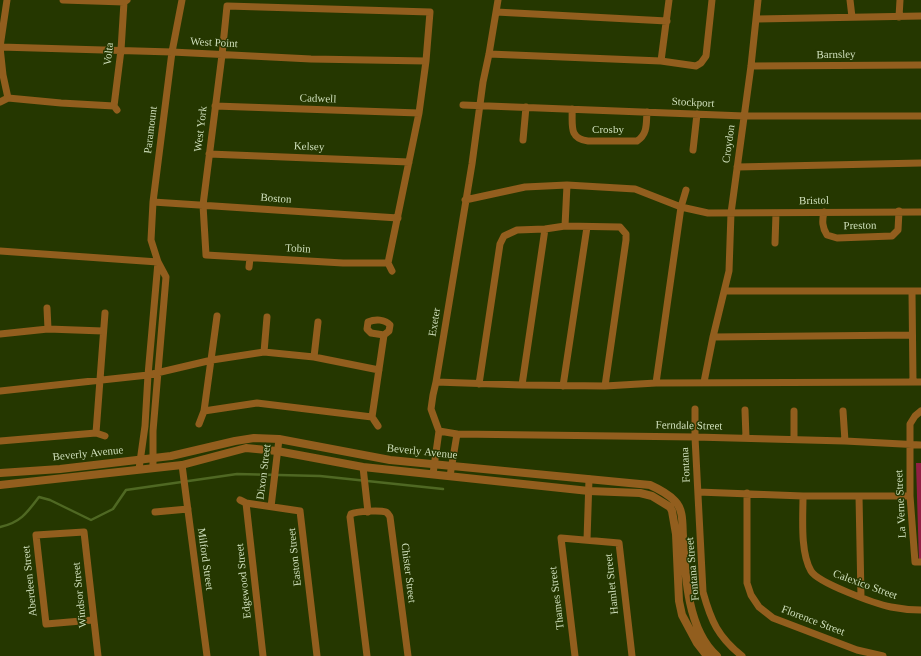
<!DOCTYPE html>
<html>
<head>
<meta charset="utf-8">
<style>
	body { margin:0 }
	canvas { display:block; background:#253700 }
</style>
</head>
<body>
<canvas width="921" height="656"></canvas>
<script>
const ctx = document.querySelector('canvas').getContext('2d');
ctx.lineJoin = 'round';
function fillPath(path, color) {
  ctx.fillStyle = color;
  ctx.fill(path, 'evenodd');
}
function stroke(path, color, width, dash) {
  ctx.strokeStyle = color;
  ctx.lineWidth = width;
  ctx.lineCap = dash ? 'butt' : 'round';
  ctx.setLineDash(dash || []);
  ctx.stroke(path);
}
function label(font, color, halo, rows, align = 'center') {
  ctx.font = font + ' Georgia,serif';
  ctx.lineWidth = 3;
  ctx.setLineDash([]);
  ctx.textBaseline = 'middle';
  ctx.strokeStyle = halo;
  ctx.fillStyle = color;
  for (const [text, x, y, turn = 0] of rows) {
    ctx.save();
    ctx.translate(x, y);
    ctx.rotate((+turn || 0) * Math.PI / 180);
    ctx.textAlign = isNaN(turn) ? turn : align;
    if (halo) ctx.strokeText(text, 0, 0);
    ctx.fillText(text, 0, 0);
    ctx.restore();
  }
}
const green = new Path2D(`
	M916,463H921V561L919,562Z`);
const stream = new Path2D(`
	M0,527C20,523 27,513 39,497L50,500L91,520L113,509L126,490L237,474L320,476L443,489`);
const minor = new Path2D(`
	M63,0L124,2
	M498,0L489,54L483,82L472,164L436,382L522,385L605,386L656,383L921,382
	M850,0L852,17
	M496,12L667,21
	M899,17L900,0
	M757,19L921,16
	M0,47L172,52L311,59L426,61
	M489,54L661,61L696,66L701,63L706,56L712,0
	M661,61L669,0
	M751,66L921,65
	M8,98L61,103L114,106
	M0,102L8,98L3,75L0,47L7,0
	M463,105L744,116H921
	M215,106L419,113
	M572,109C573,124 568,139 588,141H637C648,134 646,123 647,112
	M117,110L114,106L121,50L124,2L127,0
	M523,140L526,107
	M693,150L697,114
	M209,154L409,162
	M737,167L921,163
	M465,200L525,187L567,185L635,189L681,207L708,213L921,212
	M153,202L398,218
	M824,212C822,221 822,227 827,235L837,238L892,236L898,230L899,211
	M565,226L567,185
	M775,243L776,213
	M0,251L158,262
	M206,255L203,205L222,55L227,6L430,12
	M206,255L343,263H388
	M249,267L250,258
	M392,271L388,263L419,113L426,61L430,12
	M725,291H921
	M912,292L913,382
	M47,308L48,329
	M0,334L48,329L103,331
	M713,337L912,335
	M264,352L267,317
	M314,357L318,322
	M436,382L433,395L431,409L439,431
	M704,382L713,337L729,271L731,213L751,66L758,0
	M656,383L681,207L686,190
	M479,384L500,244L504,236L517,230L545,229L565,226L620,227L626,234V240L605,386
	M522,385L545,229
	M563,386L587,227
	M0,391L148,375L212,360L264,352L314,357L379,370
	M695,409V437L703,592C711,621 718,637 742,656
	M745,410L746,438
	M204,411L217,316
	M794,411V439
	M843,411L845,441
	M921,411L915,416L910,424V496L915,562H921
	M372,417L384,335L389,331L390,325C385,319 375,319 368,322L367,329L371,333L384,335
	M199,424L204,411L257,403L372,417L378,426
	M96,433L105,313
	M0,441L96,433L105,436
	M182,465L207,656
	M363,467L368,512
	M153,468V431L166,277L158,262L151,240L153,202L172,52L182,0
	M139,469L145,426L148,375L158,262
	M433,474L439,431L457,434L695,437L845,441L921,445
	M450,476L457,434
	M698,492L803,496H910
	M747,493V583L751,595L759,607L773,618L857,650L883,656
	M803,496C803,517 800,552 811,571C818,583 876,604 891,607C901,609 911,610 921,610
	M859,496L861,597
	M240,500L246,503L300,511
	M246,503L263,656
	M271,507L279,439
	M300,511L317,656
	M155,512L188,509
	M587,540L589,479
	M93,620L46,624L36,535L84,532L98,656
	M367,656L350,517L351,514C357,511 380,510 386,512C389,514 389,515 390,517L408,656
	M575,656L561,538L619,543L632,656`);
const tertiary = new Path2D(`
	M0,473L60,469L171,456L235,441L254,438L279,439L390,460L650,485C659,489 668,494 675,501C684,510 682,525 683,536C685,573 687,630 717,656
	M0,485L182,465L246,448L277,451L363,467L589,491L640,493L652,496L670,507L672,511L676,534L679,601L682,615L697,643L707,656`);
const streetNames = [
	["West Point",214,43,3],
	["Volta",109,54,-84],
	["Barnsley",836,55,-1],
	["Cadwell",318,99,2],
	["Stockport",693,103,3],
	["West York",201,129,-83],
	["Paramount",151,130,-83],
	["Crosby",608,130],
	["Croydon",729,144,-82],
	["Kelsey",309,147,2],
	["Boston",276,199,4],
	["Bristol",814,201,-1],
	["Preston",860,226,-1],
	["Tobin",298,249,3],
	["Exeter",435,322,-81],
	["Ferndale Street",689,426,1],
	["Beverly Avenue",422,452,6],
	["Beverly Avenue",88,454,-6],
	["Fontana",686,465,-93],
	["Dixon Street",264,472,-83],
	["La Verne Street",901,504,-93],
	["Easton Street",295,557,-96],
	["Milford Street",205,559,82],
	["Fontana Street",693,569,-95],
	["Chister Street",408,573,83],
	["Aberdeen Street",30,581,-96],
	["Edgewood Street",244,581,-96],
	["Hamlet Street",612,584,-96],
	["Calexico Street",865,585,20],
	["Windsor Street",80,595,-96],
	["Thames Street",557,598,-97],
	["Florence Street",813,621,21]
];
fillPath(green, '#911f44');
stroke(stream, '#4f6823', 2.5);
stroke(minor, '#925e1e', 7);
stroke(tertiary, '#925e1e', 8);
label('11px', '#cfdfbb', '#253700', streetNames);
</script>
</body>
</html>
